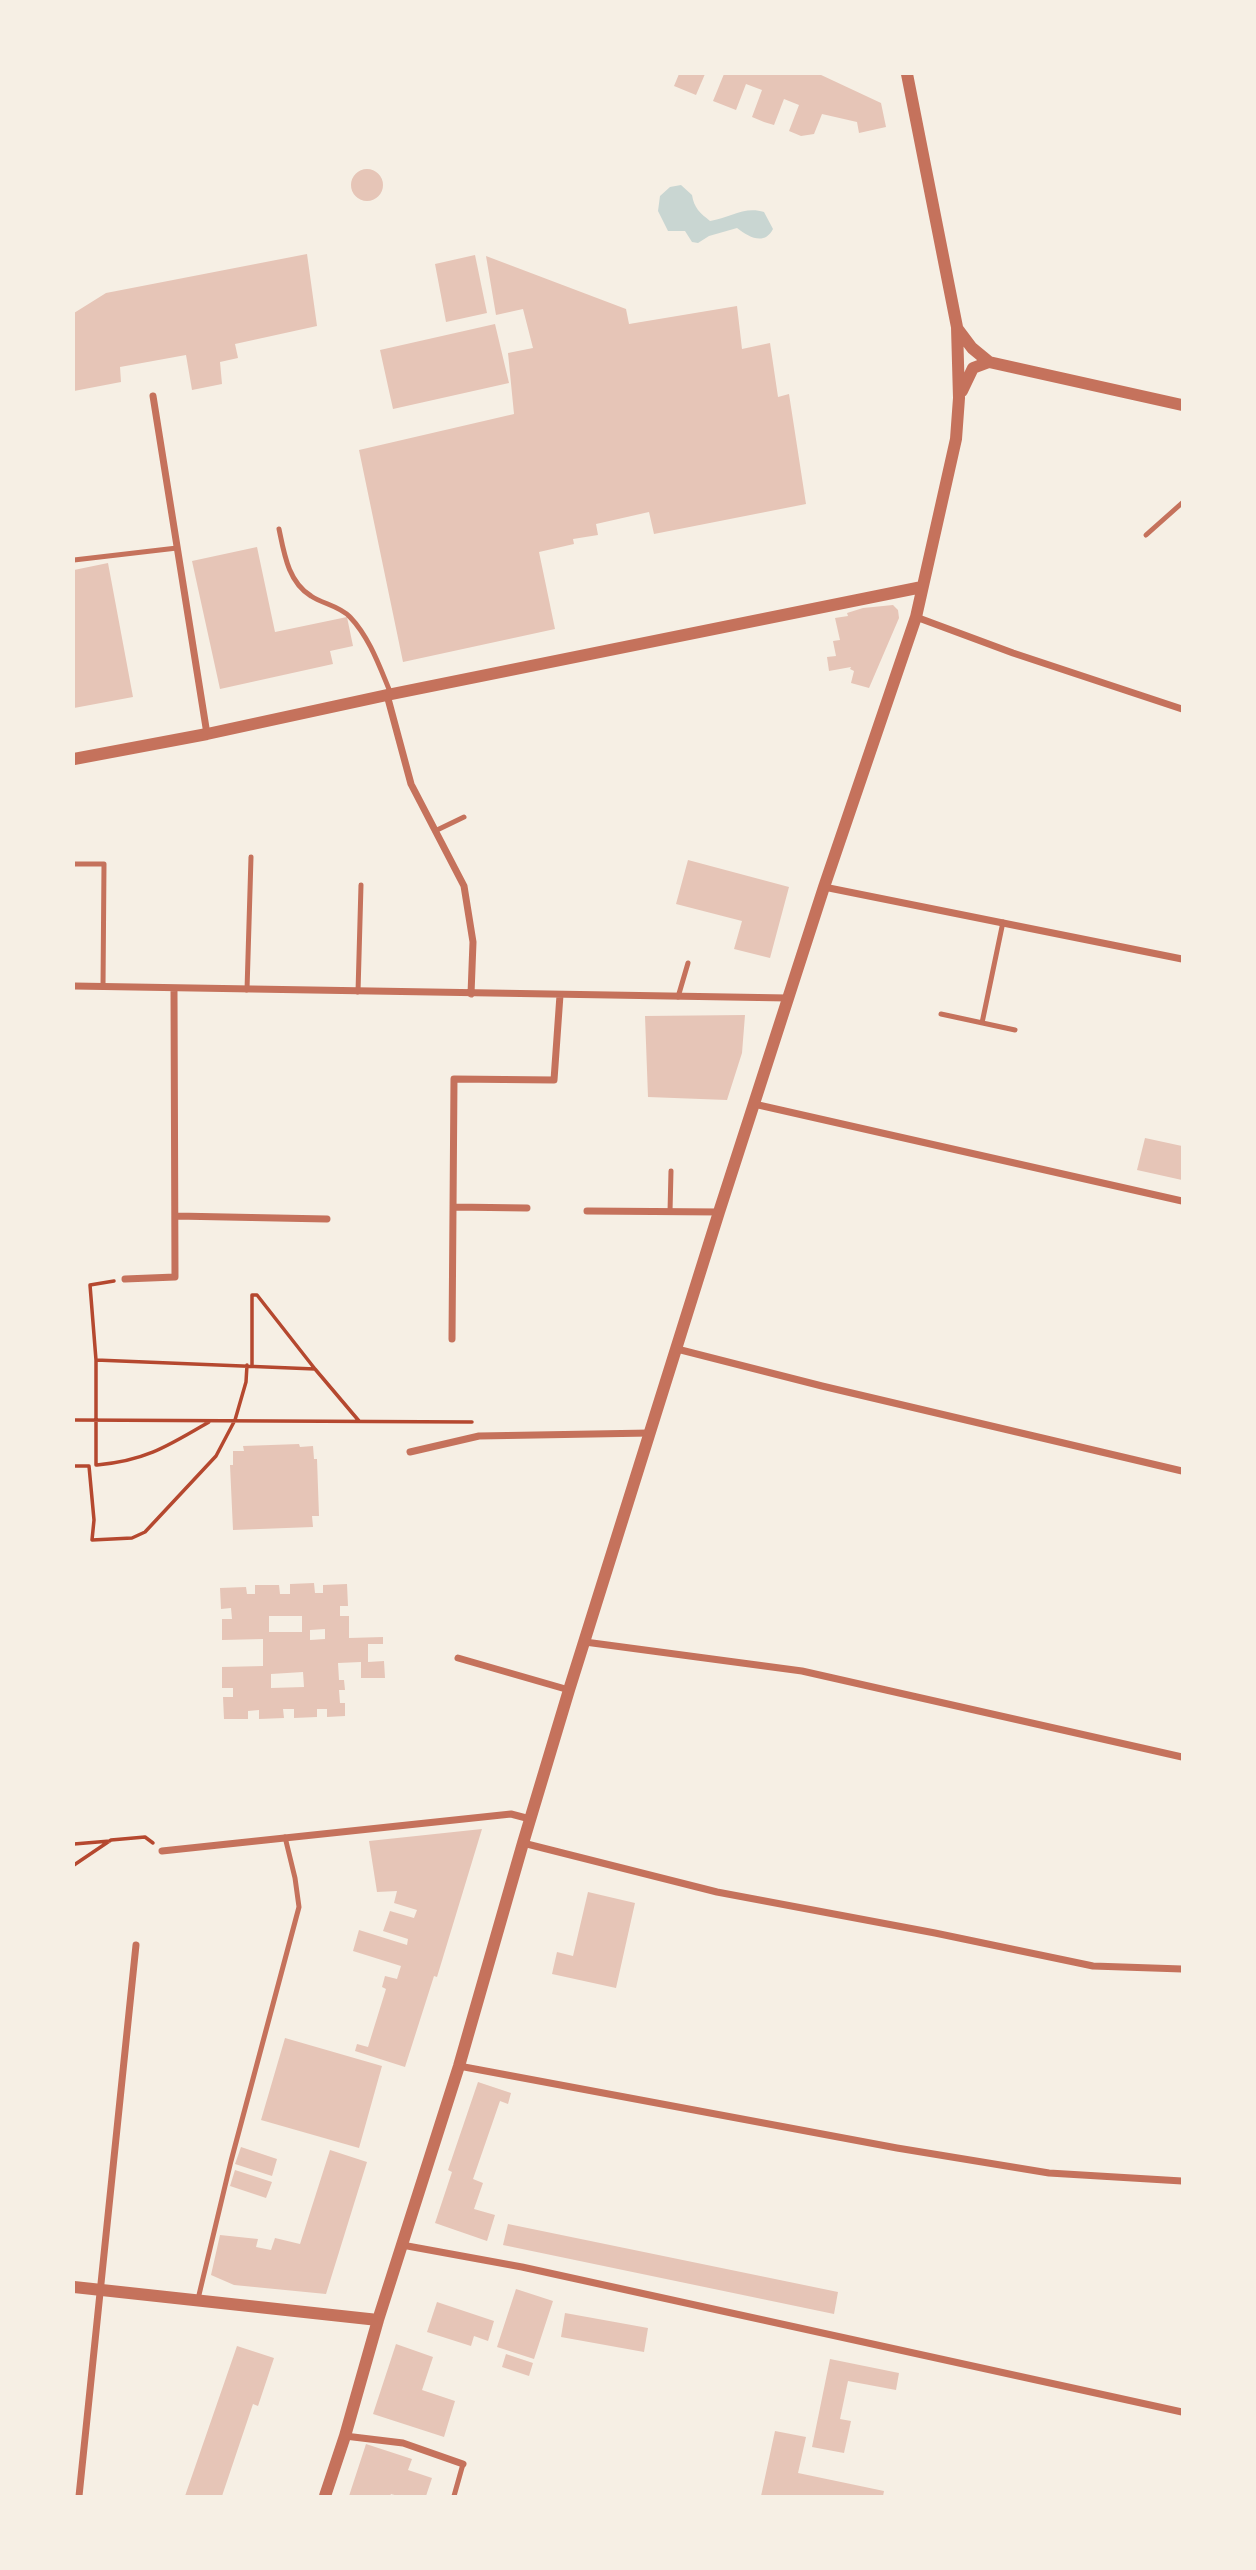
<!DOCTYPE html>
<html>
<head>
<meta charset="utf-8">
<style>
	body { margin:0 }
	#map { position:relative; width:1256px; height:2570px; overflow:hidden; background:#f6efe4; font-family:"Work Sans",sans-serif }
	canvas { display:block }
	.frame { position:absolute; inset:0; border:75px solid #f6efe4; pointer-events:none }
</style>
</head>
<body>
<div id="map">
<canvas width="1256" height="2570"></canvas>
<div class="frame"></div>
</div>
<script>
const ctx = document.querySelector('canvas').getContext('2d');
ctx.lineJoin = 'round';
function fillPath(path, color) {
  ctx.fillStyle = color;
  ctx.fill(path, 'evenodd');
}
function stroke(path, color, width, dash) {
  ctx.strokeStyle = color;
  ctx.lineWidth = width;
  ctx.lineCap = dash ? 'butt' : 'round';
  ctx.setLineDash(dash || []);
  ctx.stroke(path);
}
const water = new Path2D(`
	M681,185L692,195C694,208 700,213 710,221C730,218 744,206 764,212L773,229C764,246 749,237 737,228L709,236L698,243L692,242L685,231H668L658,211L660,196L670,187Z`);
const building = new Path2D(`
	M679,74H705L696,95L674,86Z
	M724,74H819L881,103L886,127L859,133L857,122L822,114L814,134L801,136L789,131L799,105L784,99L774,125L764,122L752,117L762,90L746,84L736,110L713,101Z
	M351 185a16 16 0 1 1 32 0a16 16 0 1 1-32 0Z
	M307,254L317,326L235,344L238,358L220,362L222,384L192,390L186,355L120,367L121,382L74,391V313L106,293Z
	M475,255L487,313L446,322L435,264Z
	M486,256L626,309L629,324L737,306L742,349L770,343L778,397L789,394L806,504L654,534L649,512L596,524L598,535L573,539L574,544L539,552L555,629L403,662L359,450L514,414L508,353L533,348L523,309L496,315Z
	M495,324L509,383L393,409L380,350Z
	M257,547L275,632L347,617L353,646L330,651L333,664L220,689L192,561Z
	M108,563L133,697L74,708V570Z
	M893,605L898,610L899,618L869,688L851,683L854,671L850,669L851,667L829,671L827,657L836,656L833,641L840,640L835,618L848,616L847,613L863,608Z
	M688,860L789,887L770,958L734,949L742,921L676,904Z
	M745,1015L742,1053L727,1100L648,1097L645,1016Z
	M1145,1138L1182,1146V1180L1137,1170Z
	M299,1444L300,1447L313,1446L314,1459H317L319,1516H312L313,1527L233,1530L230,1465H233V1451H244L243,1446Z
	M314,1583L315,1593H323V1585L347,1584L348,1606H340V1616H349V1638L383,1637V1644H368V1662L384,1661L385,1678H361V1662L338,1663L339,1680H344L345,1690H339L340,1703H345V1716L327,1717V1709H317V1717L294,1718V1709H283L284,1718L259,1719V1710L248,1711V1719H224L223,1697H233V1688H222V1667L263,1666V1639L222,1640V1619H232L231,1608L221,1609L220,1588L246,1587L247,1594H255V1585H279L280,1594H290V1584ZM269,1616H302V1632H269ZM325,1629V1639L310,1640V1630ZM303,1672L304,1687L271,1688V1674Z
	M482,1829L437,1977L434,1976L405,2067L355,2051L357,2044L368,2047L386,1989L382,1987L385,1976L397,1979L401,1966L353,1951L359,1930L407,1945L408,1939L383,1931L390,1911L414,1918L417,1910L394,1903L397,1891L377,1892L369,1841Z
	M588,1892L635,1903L616,1988L552,1974L557,1952L573,1956Z
	M285,2038L382,2066L359,2148L261,2120Z
	M478,2082L511,2093L508,2104L500,2101L473,2179L483,2183L474,2209L495,2215L487,2241L435,2223L452,2172L448,2170Z
	M241,2147L277,2159L272,2176L235,2164Z
	M330,2150L367,2162L326,2294L234,2285L211,2275L220,2235L258,2239L256,2247L271,2250L275,2238L300,2244Z
	M235,2170L272,2182L266,2198L230,2186Z
	M508,2224L838,2292L834,2314L503,2245Z
	M516,2289L553,2301L534,2359L497,2347Z
	M437,2302L494,2321L488,2341L474,2336L471,2346L427,2332Z
	M565,2313L648,2328L644,2352L561,2337Z
	M396,2344L433,2357L422,2390L455,2401L444,2437L373,2414Z
	M237,2346L274,2358L258,2406L253,2404L222,2496H185Z
	M506,2354L533,2363L529,2376L502,2367Z
	M830,2359L899,2373L896,2390L848,2381L840,2419L851,2421L844,2453L812,2447Z
	M775,2431L806,2437L798,2473L884,2491L883,2496H761Z
	M366,2444L412,2459L408,2470L432,2478L426,2496H398L391,2494L390,2496H349Z`);
const path = new Path2D(`
	M96,1360L315,1369L359,1421
	M252,1365V1295H257L315,1369
	M74,1420L472,1422
	M96,1465V1360L90,1285L114,1281
	M97,1465C145,1461 168,1446 209,1422
	M74,1466H89
	M89,1466L94,1520L92,1540L132,1538L145,1532L216,1456L235,1420L246,1382L247,1365
	M74,1844L110,1841
	M74,1865L111,1840L145,1837L153,1843`);
const service = new Path2D(`
	M279,529C284,553 288,582 311,596C323,604 340,606 350,617C370,638 380,668 391,694
	M1146,535L1182,503
	M74,560L177,548
	M435,831L464,817
	M74,864H104L103,987
	M247,990L251,857
	M358,992L361,885
	M678,997L688,963
	M941,1014L1015,1030
	M982,1023L1003,922
	M670,1212L671,1171
	M198,2299L231,2161L299,1907L295,1878L285,1837
	M454,2496L463,2464`);
const minor = new Path2D(`
	M153,396L207,734
	M916,617L1013,653L1182,709
	M387,695L411,784L464,886L473,942L471,994
	M824,887L1182,959
	M74,986L788,998
	M754,1104L1182,1201
	M453,1207L527,1208
	M587,1211L719,1212
	M176,1216L327,1219
	M125,1279L175,1277L174,988
	M452,1339L454,1079L554,1080L560,995
	M677,1349L822,1386L1182,1471
	M410,1452L479,1436L650,1433
	M585,1642L802,1671L1182,1757
	M458,1658L569,1690
	M523,1843L717,1892L935,1933L1093,1966L1182,1969
	M162,1851L511,1814L530,1819
	M459,2066L897,2148L1049,2173L1182,2181
	M402,2245L522,2267L1182,2412
	M345,2436L403,2443L463,2464
	M79,2496L136,1945`);
const tertiary = new Path2D(`
	M957,328L972,348L989,362L1182,405
	M962,391L973,368L989,362
	M74,759L207,734L387,695L922,587
	M74,2287L378,2320
	M325,2496L345,2436L378,2320L459,2066L523,1843L569,1690L719,1212L824,887L916,617L956,439L959,398L957,327L907,74`);
fillPath(water, '#c9d6d2');
fillPath(building, '#e6c5b7');
stroke(path, '#b5482f', 3.5);
stroke(service, '#c5725c', 5);
stroke(minor, '#c5725c', 7);
stroke(tertiary, '#c5725c', 12);
</script>
</body>
</html>
